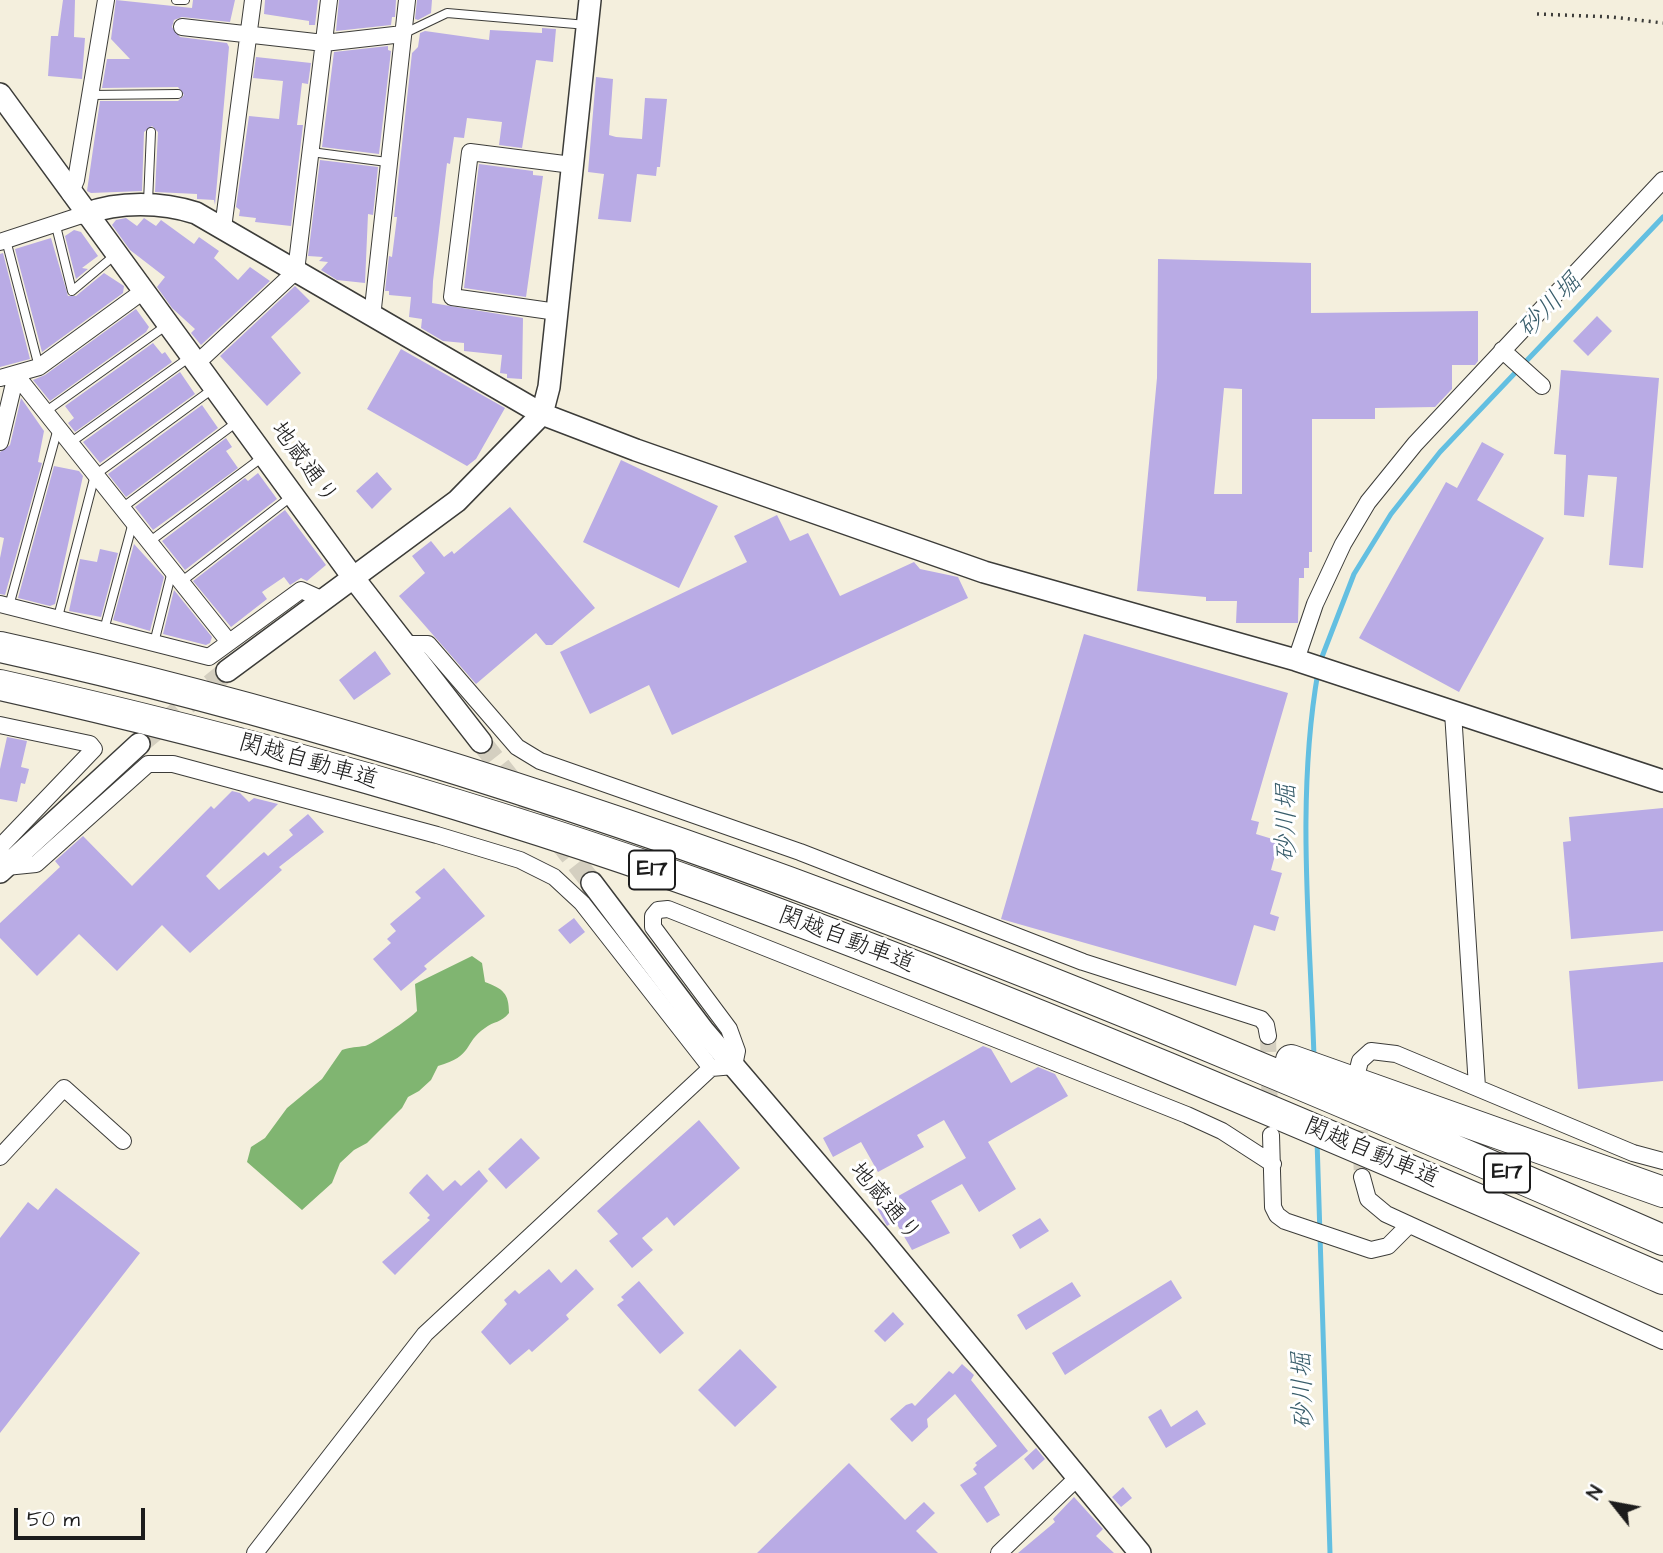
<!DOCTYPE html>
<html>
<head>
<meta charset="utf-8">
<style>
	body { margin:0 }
	#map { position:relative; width:1663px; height:1553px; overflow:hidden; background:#f4efdd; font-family:"Architects Daughter",sans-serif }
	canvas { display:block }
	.north { position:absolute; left:1579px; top:1469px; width:70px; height:70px; -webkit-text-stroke:5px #fff; paint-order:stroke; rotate:301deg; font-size:19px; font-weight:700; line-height:28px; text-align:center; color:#1c1c1c }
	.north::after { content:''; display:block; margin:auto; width:24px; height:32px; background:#1c1c1c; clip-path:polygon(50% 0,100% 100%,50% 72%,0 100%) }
	.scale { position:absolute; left:14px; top:1508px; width:131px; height:32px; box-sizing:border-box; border:4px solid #1c1c1c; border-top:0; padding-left:9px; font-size:21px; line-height:24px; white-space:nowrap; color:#1c1c1c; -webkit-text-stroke:5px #fff; paint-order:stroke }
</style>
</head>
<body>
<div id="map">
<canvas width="1663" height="1553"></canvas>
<div class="north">N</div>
<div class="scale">50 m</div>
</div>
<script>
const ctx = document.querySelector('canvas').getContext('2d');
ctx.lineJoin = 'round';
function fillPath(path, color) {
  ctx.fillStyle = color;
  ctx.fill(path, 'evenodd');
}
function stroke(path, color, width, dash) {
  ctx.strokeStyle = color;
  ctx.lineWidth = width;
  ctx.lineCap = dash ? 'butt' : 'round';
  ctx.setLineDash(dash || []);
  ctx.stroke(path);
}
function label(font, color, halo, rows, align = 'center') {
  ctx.font = font + ' "Architects Daughter","Klee One",sans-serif';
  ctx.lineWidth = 6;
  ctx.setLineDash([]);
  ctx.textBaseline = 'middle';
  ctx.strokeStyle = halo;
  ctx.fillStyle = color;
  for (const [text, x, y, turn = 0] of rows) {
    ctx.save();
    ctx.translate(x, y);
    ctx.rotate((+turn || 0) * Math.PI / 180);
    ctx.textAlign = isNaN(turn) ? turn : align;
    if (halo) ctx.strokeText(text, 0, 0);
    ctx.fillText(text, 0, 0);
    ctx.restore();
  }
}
const forest = new Path2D(`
	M472,956L482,963L485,982C503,989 509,993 509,1013C501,1023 494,1021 485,1028C463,1043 474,1056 438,1066L431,1080L419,1091L408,1097L402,1108L367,1143L354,1150L340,1163L332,1183L302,1210L247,1162L251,1147L265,1138L287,1108L322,1079L342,1050C351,1047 357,1047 365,1046C371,1045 411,1018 417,1011L415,984Z`);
const stream = new Path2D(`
	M1320,662L1354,574L1391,514L1440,452L1663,217
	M1314,1057C1310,929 1296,798 1318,672
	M1317,1140L1330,1553`);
const building = new Path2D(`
	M63,0H75L74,37L85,38L82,79L48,76L51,36H58Z
	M116,0L192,8L193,0H235L230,22L182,17L174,20L172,27L180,37L227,43L229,47L215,205L214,200L197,199V194L155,192L158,132L152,126L144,132L142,191L91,193L87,191L100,101H178L184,95L178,87L102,88L107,59H130L111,39Z
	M265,0H318L315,25H309V21L264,14Z
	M339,0H396L395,17H392L391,25L336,31Z
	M417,0H432L431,13L418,20L415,19Z
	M542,28L556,29L553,62L536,60L522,148L499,145L502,122L467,118L464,138L454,137L450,164L447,163L433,281L432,303L523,318L522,379L507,378V374L500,373L502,355L464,351V343L443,341L421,328L422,319L409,317L411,297L389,295V291H385L389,256L392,257L397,217H394L412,53L418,47L420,33L425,31L489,40L490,30L542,33Z
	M388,46V50L391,51L379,154L322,147L334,52Z
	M256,57L311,63L308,84L302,83L297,125H303L291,226L255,222L256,218L239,216L240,210L236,207L249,116L279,119L283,81L253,78Z
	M596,77L613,79L609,135L616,137L642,139L645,98L667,99L660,167H657L656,176L637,174L631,222L598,219L604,174L588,172Z
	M320,160L378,167L373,215L368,214L365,283L337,280L321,270L328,262L319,261L323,257L308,256Z
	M479,164L533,171V175L543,176L526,297L464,288Z
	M126,218L137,226L144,218L156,226L161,220L194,244L199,237L219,251L214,258L238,280L250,267L270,281L201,345L191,333L195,329L172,308L157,287L165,277L130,250L112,225L116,220Z
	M74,230L81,232L98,256L82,268L88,269L76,279L65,236Z
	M51,238L68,296H76L104,273L124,286L123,293L42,352L15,249Z
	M3,253L30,359L0,367V254Z
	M1158,259L1311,263V313L1478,311V361L1475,365H1452V389L1435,407L1375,408V419H1312V552H1309V568H1304V578H1299L1298,623H1236L1237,601H1206V597L1137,591L1157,378ZM1224,388L1242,389V494H1214Z
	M295,286L310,301L271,337L301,373L267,406L220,356Z
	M136,309L149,327L146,332L50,401L33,380L45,375Z
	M1597,316L1612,331L1588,356L1573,341Z
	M153,343L162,354L165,352L172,362L75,432L68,423L74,418L65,406Z
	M401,349L505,408L476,459L467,466L367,409Z
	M1561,370L1659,378L1643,568L1609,565L1617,477L1588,475L1584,517L1564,515L1566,455L1554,454Z
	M180,372L195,394L100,463L83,442Z
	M21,398L44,431L38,462L42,463L5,595L0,594V558L4,538L0,537V452L10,445Z
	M202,405L218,428L126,497L108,474Z
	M226,438L232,447L226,451L238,468L153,530L135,507Z
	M1482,442L1504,454L1477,500L1544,538L1459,692L1359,638L1446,482L1457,488Z
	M621,460L718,506L679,588L583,542Z
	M54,466L79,471L83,476L55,604L50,606L18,598Z
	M377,472L392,489L372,509L356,491Z
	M258,473L277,499L185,570L162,541L245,478L248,481Z
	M510,507L595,608L552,645H546L536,633L476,684L399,596L425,573L412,556L431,541L444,557L452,551L454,554Z
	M285,510L326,565L307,581L301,578L290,585L284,577L262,592L267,599L231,627L193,581Z
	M777,515L790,541L808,533L840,596L914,562L920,569L958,577L968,598L672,735L649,685L590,714L560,652L747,562L734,536Z
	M134,544L164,577L150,631L113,620Z
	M100,549L118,553L101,617L69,611L80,559L97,562Z
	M174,590L212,637L210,643L206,645L163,634Z
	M1084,634L1288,693L1251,820L1259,822L1256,834L1279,841L1271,870L1282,873L1270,914L1279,917L1275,931L1254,925L1236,986L1001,919Z
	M375,651L391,674L354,700L339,680Z
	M7,737L27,741L21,767L29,769L25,784L21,783L17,802L0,799V769Z
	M232,791L240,793L249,802L254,798L278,804L206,876L219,890L264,852L268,856L293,835L289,830L308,814L324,832L279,867L282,870L190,953L162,925L117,971L79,934L37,976L0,938V923L60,867L55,861L83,836L132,886L211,806L214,809Z
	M1663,808V931L1571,939L1563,842L1571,841L1569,817Z
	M444,868L485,916L424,966L427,969L401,991L373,959L391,943L387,939L396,931L390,924L421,898L415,892Z
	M574,918L585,932L570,944L558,930Z
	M1663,962V1081L1578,1089L1569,971Z
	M983,1046L991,1049L1011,1083L1038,1067L1055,1074L1068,1096L988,1142L1016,1189L979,1212L962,1184L931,1201L950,1233L912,1250L895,1221L887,1226L877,1208L966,1158L944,1120L917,1135L924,1147L878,1172L861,1142L833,1157L823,1138Z
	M699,1120L740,1168L674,1226L667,1217L642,1238L653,1250L632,1268L609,1241L618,1234L597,1211Z
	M521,1138L540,1158L506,1189L488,1169Z
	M479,1170L488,1181L395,1275L382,1262L430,1220L427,1218L430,1215L409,1193L414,1187L427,1174L443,1191L455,1180L461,1186Z
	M56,1188L140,1253L0,1433V1238L28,1202L38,1210Z
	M1040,1218L1049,1231L1020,1249L1012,1235Z
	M549,1269L561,1283L576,1269L594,1289L566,1315L569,1319L532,1352L529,1349L510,1365L481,1332L507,1304L504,1300L515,1290L519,1294Z
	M1171,1280L1182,1298L1065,1375L1052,1353Z
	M639,1281L684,1333L660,1354L617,1305L624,1300L621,1297Z
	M1072,1282L1081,1296L1026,1330L1017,1315Z
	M893,1312L904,1324L885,1342L874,1331Z
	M740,1349L777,1387L735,1427L698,1390Z
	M962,1364L974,1375L971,1380L1028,1451L984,1487L1000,1515L987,1523L960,1485L977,1474L973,1469L977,1465L975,1463L997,1446L955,1394L927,1419L928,1427L912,1442L890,1419L906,1405L912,1403L915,1406L949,1371L953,1374Z
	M1161,1409L1171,1427L1197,1410L1206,1424L1166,1448L1148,1417Z
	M1036,1448L1045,1459L1033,1470L1024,1459Z
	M849,1463L905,1520L924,1502L935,1513L916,1531L938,1553H757Z
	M1123,1487L1132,1498L1121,1507L1112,1497Z
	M1074,1497L1103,1529L1096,1536L1114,1553H1018L1055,1522L1053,1519Z`);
const minorTunnel = new Path2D(`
	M1268,1036L1270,1115
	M1359,1106L1362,1177`);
const tertiaryTunnel = new Path2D(`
	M481,742L592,883
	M139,744L227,671`);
const path = new Path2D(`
	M1537,14L1612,17L1663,23`);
const service = new Path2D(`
	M176,0H185
	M403,34L447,13L587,25
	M91,95L178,94
	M311,152L387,162
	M148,202L151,132
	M56,226L72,291L115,255
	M6,240L39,367
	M45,412L167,325
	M70,443L190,357
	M122,508L237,422
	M149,542L264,456
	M181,582L292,496
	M9,606L58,428
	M58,617L95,475L214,388
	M104,630L133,522
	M154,643L172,571`);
const minor = new Path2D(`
	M182,27L324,43L403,34
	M70,194L76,180L106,0
	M223,228L253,0
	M0,242L85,214
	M557,312L452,297L470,152L572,165
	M372,317L407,0
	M1502,350L1542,386
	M197,363L296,271L329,0
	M16,375L229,642
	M0,378L39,367L142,292
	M0,442L16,375
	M0,604L209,657L301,590L321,599
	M405,644H428L517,747L540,761L800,852L1083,962L1261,1019L1266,1025L1268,1036
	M1296,660L1315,604L1343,544L1368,502L1415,444L1663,180
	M1453,712L1477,1087
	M0,725L90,744L94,749L0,847
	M0,848L6,867L36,864L148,764H173L437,835L520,860L554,877L582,903L711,1068
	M1358,1069L1360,1061L1371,1051L1396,1054L1633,1153L1663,1161
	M1271,1135L1273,1207L1277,1215L1285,1221L1371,1250L1388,1246L1409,1225
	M0,1157L64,1088L123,1141
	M1362,1177L1368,1199L1386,1214L1663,1341
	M255,1553L425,1334L711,1068L734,1066L737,1051L729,1029L653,927V916L658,910L668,909L1187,1115L1222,1131L1273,1164
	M999,1553L1076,1479`);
const tertiary = new Path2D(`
	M0,94L352,576L481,742
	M85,214C119,201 162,202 196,213L542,414L636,450L984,572L1296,660L1663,781
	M227,671L457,501L542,414L549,387L590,0
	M0,872L139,744
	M592,883L703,1030L878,1235L1140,1553`);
const motorway = new Path2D(`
	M0,647C578,774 1122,1005 1663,1240
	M0,685C237,738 480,806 709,888C1031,1005 1348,1143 1663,1279
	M1291,1060L1663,1192`);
const shields = [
	[652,870,46],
	[1507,1173,46]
];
const shieldNames = [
	["E17",652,870],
	["E17",1507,1173]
];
const streetNames = [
	["地蔵通り",303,464,54],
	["関越自動車道",308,763,16],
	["関越自動車道",846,941,21],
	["関越自動車道",1371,1154,23],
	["地蔵通り",884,1203,50]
];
const waterNames = [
	["砂川堀",1551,307,-46],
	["砂川堀",1289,823,-90],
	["砂川堀",1305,1391,-92]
];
fillPath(forest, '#80b571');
stroke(stream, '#63bfe1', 5);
fillPath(building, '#b9abe5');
stroke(minorTunnel, '#d4cfc0', 16, [16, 8]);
stroke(tertiaryTunnel, '#d4cfc0', 21, [21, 10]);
stroke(service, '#3c3c39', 10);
stroke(minor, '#3c3c39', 18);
stroke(tertiary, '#3c3c39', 24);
stroke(motorway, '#3c3c39', 32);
stroke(path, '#3c3c39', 3.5, [2, 5]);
stroke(service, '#fff', 8);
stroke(minor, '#fff', 16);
stroke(tertiary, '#fff', 21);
stroke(motorway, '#fff', 30);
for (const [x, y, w] of shields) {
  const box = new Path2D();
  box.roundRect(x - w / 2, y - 19.5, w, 39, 5);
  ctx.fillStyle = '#fff';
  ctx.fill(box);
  stroke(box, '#1c1c1c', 2);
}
label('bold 23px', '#1c1c1c', null, shieldNames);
label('24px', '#1c1c1c', '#fff', streetNames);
label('italic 26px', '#385d6b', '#fff', waterNames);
</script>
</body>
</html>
